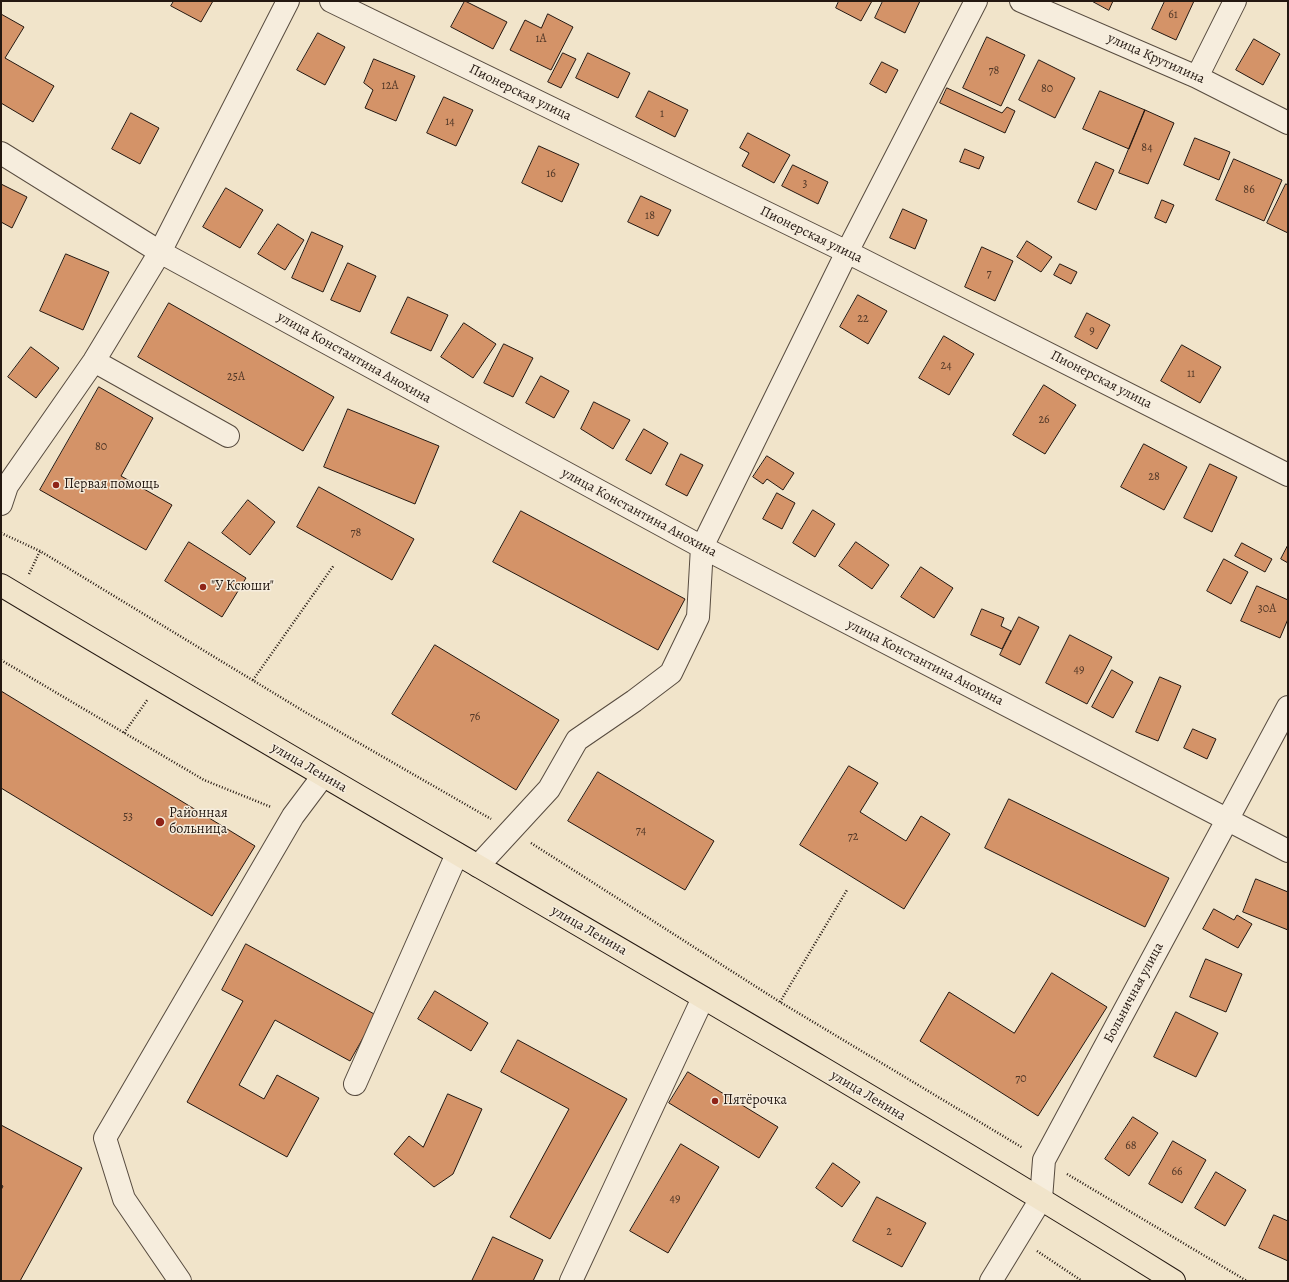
<!DOCTYPE html>
<html>
<head>
<meta charset="utf-8">
<style>
	body { margin:0 }
	#map { position:relative; width:1289px; height:1282px; overflow:hidden; background:#f1e4ca; font-family:Alegreya,serif }
	canvas { display:block }
	.frame { position:absolute; inset:0; border:2px solid #241811; pointer-events:none }
</style>
</head>
<body>
<div id="map">
<canvas width="1289" height="1282"></canvas>
<div class="frame"></div>
</div>
<script>
const ctx = document.querySelector('canvas').getContext('2d');
ctx.lineJoin = 'round';
function fillPath(path, color) {
  ctx.fillStyle = color;
  ctx.fill(path, 'evenodd');
}
function stroke(path, color, width, dash) {
  ctx.strokeStyle = color;
  ctx.lineWidth = width;
  ctx.lineCap = dash ? 'butt' : 'round';
  ctx.setLineDash(dash || []);
  ctx.stroke(path);
}
function label(font, color, halo, rows, align = 'center') {
  ctx.font = font + ' Alegreya,serif';
  ctx.lineWidth = 3;
  ctx.setLineDash([]);
  ctx.textBaseline = 'middle';
  ctx.strokeStyle = halo;
  ctx.fillStyle = color;
  for (const [text, x, y, turn = 0] of rows) {
    ctx.save();
    ctx.translate(x, y);
    ctx.rotate((+turn || 0) * Math.PI / 180);
    ctx.textAlign = isNaN(turn) ? turn : align;
    if (halo) ctx.strokeText(text, 0, 0);
    ctx.fillText(text, 0, 0);
    ctx.restore();
  }
}
const building = new Path2D(`
	M174,1H213L201,22L171,6Z
	M465,1L507,22L493,49L451,27Z
	M839,1H872L861,21L836,8Z
	M883,1H920L905,33L875,18Z
	M1092,1H1113L1109,10Z
	M1165,1H1194L1176,40L1152,29Z
	M1,14L24,27L5,58L54,86L33,122L1,103Z
	M548,14L573,27L551,70L510,50L525,20L541,28Z
	M318,33L345,47L325,85L297,70Z
	M987,37L1025,55L1001,106L963,88Z
	M1254,39L1280,54L1263,85L1236,70Z
	M563,53L576,59L561,88L548,82Z
	M588,53L630,73L618,98L576,78Z
	M374,59L415,76L396,121L365,108L373,90L364,83Z
	M1039,60L1075,78L1055,118L1019,100Z
	M882,62L898,70L886,93L870,84Z
	M947,88L1002,113L1007,107L1015,111L1005,133L940,103Z
	M649,91L688,110L675,137L636,117Z
	M1100,91L1145,110L1129,149L1083,129Z
	M444,97L473,110L456,146L427,133Z
	M1145,110L1174,123L1148,184L1119,173Z
	M131,113L159,128L140,164L112,149Z
	M748,133L790,155L774,183L742,166L749,153L740,148Z
	M1195,138L1230,152L1219,180L1184,165Z
	M539,146L579,164L562,202L522,183Z
	M965,149L984,157L979,169L960,162Z
	M1234,159L1282,180L1264,221L1216,200Z
	M1096,162L1114,170L1096,210L1078,202Z
	M793,165L828,182L818,204L782,186Z
	M1,184L27,197L12,228L1,222Z
	M1286,184L1288,185V233L1267,223Z
	M226,188L263,210L240,248L203,227Z
	M641,196L671,210L658,236L628,222Z
	M1162,200L1174,205L1166,223L1155,218Z
	M903,209L927,220L915,249L890,238Z
	M278,224L304,240L285,270L258,254Z
	M312,232L343,246L323,292L292,278Z
	M1027,241L1052,257L1041,272L1017,257Z
	M982,247L1013,261L995,301L965,287Z
	M66,254L109,272L83,330L40,311Z
	M348,263L376,276L360,312L331,300Z
	M1060,264L1077,272L1071,284L1054,275Z
	M858,295L887,311L868,344L840,327Z
	M408,297L448,315L431,351L391,333Z
	M169,303L334,397L303,451L138,357Z
	M1087,313L1110,325L1097,349L1075,337Z
	M464,323L496,344L473,378L441,357Z
	M944,336L974,354L949,395L919,378Z
	M504,344L533,358L513,397L484,383Z
	M1182,345L1221,367L1200,403L1161,381Z
	M31,347L59,368L36,398L8,377Z
	M541,376L569,391L554,418L526,403Z
	M1044,385L1076,405L1045,454L1013,435Z
	M99,387L153,418L121,476L172,505L146,550L40,490Z
	M594,402L630,420L613,449L581,429Z
	M348,409L439,446L415,504L324,467Z
	M644,429L668,443L651,474L626,460Z
	M1144,444L1187,467L1164,510L1121,487Z
	M681,454L703,465L687,496L666,485Z
	M767,456L794,473L783,490L767,479L763,484L753,477Z
	M1210,464L1237,477L1212,532L1184,518Z
	M319,487L414,539L392,580L297,527Z
	M777,493L795,503L782,529L763,519Z
	M248,500L275,522L250,555L222,533Z
	M813,510L835,524L815,557L793,543Z
	M521,511L685,599L658,650L493,562Z
	M189,542L246,578L222,617L165,581Z
	M856,542L889,565L872,589L839,566Z
	M1242,543L1272,559L1265,572L1235,556Z
	M1288,545V563L1281,559Z
	M1224,559L1248,572L1231,604L1207,591Z
	M921,567L953,588L934,618L901,597Z
	M1257,586L1288,600V619L1280,638L1241,621Z
	M982,609L1004,618L1001,626L1011,631L1002,649L971,635Z
	M1019,617L1039,627L1020,665L1000,655Z
	M1070,635L1112,657L1087,704L1046,683Z
	M435,645L559,720L516,790L392,714Z
	M1112,670L1133,682L1113,718L1092,707Z
	M1160,677L1181,686L1158,741L1136,732Z
	M1,691L255,846L212,916L1,788Z
	M1193,729L1216,739L1207,759L1184,748Z
	M849,766L878,783L860,812L906,841L921,816L950,834L904,909L800,845Z
	M598,772L714,841L685,890L568,821Z
	M1009,799L1169,878L1145,927L985,848Z
	M1256,879L1288,892V930L1243,912Z
	M1214,909L1234,920L1237,915L1252,924L1238,948L1203,929Z
	M246,944L376,1015L350,1061L275,1020L239,1085L264,1099L277,1075L319,1098L287,1157L187,1102L243,1001L222,990Z
	M1206,959L1242,974L1226,1012L1190,997Z
	M1052,973L1107,1007L1038,1116L920,1041L949,992L1014,1033Z
	M435,991L488,1023L471,1051L418,1019Z
	M1176,1012L1218,1033L1196,1077L1154,1057Z
	M518,1040L627,1099L550,1239L510,1217L569,1109L501,1072Z
	M688,1072L778,1127L759,1158L669,1103Z
	M448,1094L482,1109L453,1174L434,1187L394,1154L409,1136L423,1147Z
	M1133,1117L1158,1133L1129,1176L1105,1159Z
	M1,1125L82,1168L20,1281H1V1190L3,1186L1,1185Z
	M1173,1141L1206,1160L1182,1203L1149,1184Z
	M681,1144L719,1167L668,1253L630,1231Z
	M833,1163L860,1182L842,1207L816,1188Z
	M1216,1172L1246,1190L1225,1226L1195,1208Z
	M877,1197L926,1223L902,1267L853,1241Z
	M1274,1215L1288,1221V1261L1259,1248Z
	M493,1237L543,1260L533,1281H472Z`);
const path = new Path2D(`
	M1,533L40,551L305,712L491,819
	M29,574L40,551
	M1,660L204,780L271,807
	M253,680L334,565
	M124,733L148,699
	M531,843L780,1002L1023,1148
	M780,1002L847,890
	M1067,1174L1247,1281
	M1037,1251L1082,1281`);
const minor = new Path2D(`
	M331,1L847,252L1288,475
	M1021,1L1197,77L1288,123
	M1197,77L1235,1
	M1,153L160,252L702,547L1288,851
	M94,361L228,436
	M1,504L7,486L94,361L160,252L288,1
	M478,866L549,789L577,740L634,701L671,673L698,617L702,547L847,252L976,1
	M355,1084L457,854
	M180,1281L124,1199L105,1138L293,816L323,776
	M571,1281L703,998
	M991,1281L1041,1199L1044,1160L1288,707`);
const major = new Path2D(`
	M1,585C391,819 788,1041 1174,1281`);
const markers = [
	[56,485,4,"#8f2418"],
	[203,587,4,"#8f2418"],
	[160,822,5,"#8f2418"],
	[715,1101,4,"#8f2418"]
];
const numberNames = [
	["61",1173,15],
	["1А",541,39],
	["78",994,71],
	["12А",390,86],
	["80",1047,89],
	["1",662,114],
	["14",450,122],
	["84",1147,148],
	["16",551,174],
	["3",805,184],
	["86",1249,190],
	["18",650,216],
	["7",989,274],
	["22",863,319],
	["9",1092,331],
	["24",946,366],
	["11",1191,374],
	["25А",236,377],
	["26",1044,420],
	["80",101,447],
	["28",1154,477],
	["78",356,533],
	["30А",1267,609],
	["49",1079,670],
	["76",475,717],
	["53",128,817],
	["74",641,831],
	["72",853,837],
	["70",1021,1079],
	["68",1131,1146],
	["66",1177,1172],
	["49",675,1199],
	["2",889,1232]
];
const streetNames = [
	["улица Крутилина",1156,59,24],
	["Пионерская улица",520,93,26],
	["Пионерская улица",811,235,26],
	["улица Константина Анохина",354,358,29],
	["Пионерская улица",1101,380,27],
	["улица Константина Анохина",639,513,28],
	["улица Константина Анохина",925,663,27],
	["улица Ленина",309,768,30],
	["улица Ленина",589,931,30],
	["Больничная улица",1134,993,-62],
	["улица Ленина",868,1096,31]
];
const poiNames = [
	["Первая помощь",64,485],
	["\"У Ксюши\"",211,587],
	["Районная",169,814],
	["больница",169,830],
	["Пятёрочка",723,1101]
];
fillPath(building, '#d49368');
stroke(building, '#241811', 1);
stroke(minor, '#574b3f', 24);
stroke(major, '#241811', 24);
stroke(path, '#241811', 2.5, [1, 2]);
stroke(minor, '#f6eddd', 22);
stroke(major, '#f1e4ca', 22);
for (const [x, y, r, color] of markers) {
  const dot = new Path2D();
  dot.arc(x, y, r, 0, 2 * Math.PI);
  ctx.fillStyle = color;
  ctx.fill(dot);
  stroke(dot, '#f6eddd', 1.5);
}
label('12px', '#503727', null, numberNames);
label('14px', '#241811', '#f6eddd', streetNames);
label('14px', '#241811', '#f6eddd', poiNames, 'left');
</script>
</body>
</html>
